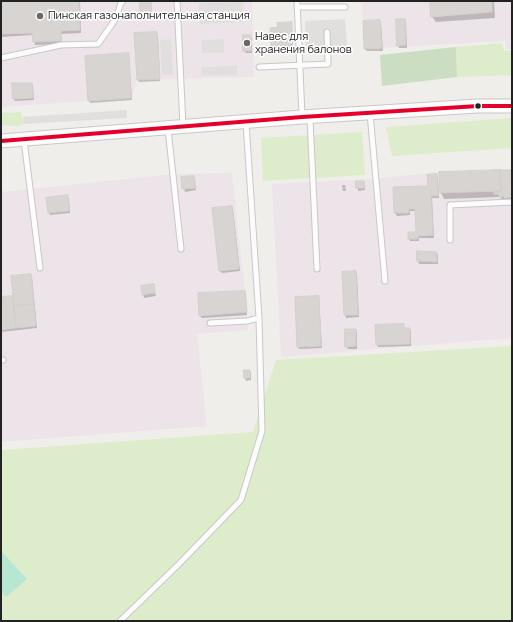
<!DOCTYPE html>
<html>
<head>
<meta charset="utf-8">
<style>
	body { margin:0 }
	#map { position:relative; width:513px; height:622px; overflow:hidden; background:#f0eeeb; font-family:Manrope,sans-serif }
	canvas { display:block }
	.frame { position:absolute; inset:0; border:2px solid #222; pointer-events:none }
</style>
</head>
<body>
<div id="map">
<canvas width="513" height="622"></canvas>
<div class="frame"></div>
</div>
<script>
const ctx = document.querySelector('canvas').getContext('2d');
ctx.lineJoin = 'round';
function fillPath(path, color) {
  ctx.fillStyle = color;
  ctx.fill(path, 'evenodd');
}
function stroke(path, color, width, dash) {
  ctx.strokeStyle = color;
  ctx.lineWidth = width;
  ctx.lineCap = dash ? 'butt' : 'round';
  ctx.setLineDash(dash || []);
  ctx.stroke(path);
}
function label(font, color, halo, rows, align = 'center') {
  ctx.font = font + ' Manrope,sans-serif';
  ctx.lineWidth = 3;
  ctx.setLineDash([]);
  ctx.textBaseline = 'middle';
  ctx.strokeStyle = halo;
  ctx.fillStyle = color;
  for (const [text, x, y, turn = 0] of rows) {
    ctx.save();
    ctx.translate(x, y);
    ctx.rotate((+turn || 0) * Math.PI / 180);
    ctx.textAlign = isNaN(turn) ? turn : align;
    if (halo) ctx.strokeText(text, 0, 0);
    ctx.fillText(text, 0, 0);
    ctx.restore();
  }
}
const industrial = new Path2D(`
	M1,1H252L254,77L137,80L131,98L1,107Z
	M362,1H512V49H506V41L364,49Z
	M512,170V338L281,357L272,184L371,179L439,172Z
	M232,173L245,291L248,330L197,334L207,426L1,442V192L173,174Z`);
const grass = new Path2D(`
	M502,43L504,51H512V75L457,77L456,47Z
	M21,112L23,124L18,126L1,125V113Z
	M512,118V148L392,156L386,127Z
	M362,132L365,175L263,181L261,138Z
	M512,346V621H1V450L253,432L276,360Z`);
const forest = new Path2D(`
	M456,47L457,77L382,86L380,55Z`);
const pitch = new Path2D(`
	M1,551L27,579L6,597L1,591Z`);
const parking = new Path2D(`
	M243,2L244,22L200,24L199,3Z
	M345,19L347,48L306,50L305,21Z
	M171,39L173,75H162L160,40Z
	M224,39V53H202V40Z
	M237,66V75L202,76L201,67Z
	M127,110V118L23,124V117Z`);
const shadow = new Path2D(`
	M1,1H80L81,33L61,34L62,44L35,45L33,35L1,37Z
	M141,1H151L152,19H143L141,17Z
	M431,1H494L495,18L436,22L432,17Z
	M405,20L406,23L407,48H399L398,45Z
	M380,22L381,24L383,51H367L365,49Z
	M291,23L292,26L293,48H273L272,46L279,28Z
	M156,33L158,36L160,81L139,82L138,80Z
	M250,36L252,39V53H246L244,51Z
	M128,54L129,57L132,100L90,103L89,101Z
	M32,84L33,86L34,100L15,101L14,99Z
	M510,171L512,173V195L504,196V198L512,197V199H502L500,197L444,199L441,193Z
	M437,175L438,178L439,198H432L434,238H419V241H410L409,239L417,233V211H410V215L397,216L395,213L429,187Z
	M193,177L196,190L185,192L182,178Z
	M357,182H364L365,190L358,191Z
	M342,185H345L346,191H343Z
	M67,196L69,199L70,213L50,215L49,213Z
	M232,207L233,209L240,271L222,273L220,271Z
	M418,252L437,253L438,255V264H419L418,261Z
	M356,272L357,275L359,317L346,318L345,315L343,273Z
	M30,275L32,277L37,328L1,332V298L14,297Z
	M153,285L156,296L144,298L142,287Z
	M244,292L246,294L247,315L202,318L200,316Z
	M318,297L319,300L322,348L299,349L298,346Z
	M403,325L405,329H409L411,331V346L378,347L377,344Z
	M355,330L357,332V349H348L346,346Z
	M245,371H250L251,373V380L246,381L245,378Z`);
const building = new Path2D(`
	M1,1H79L80,30L61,31V41L33,42L32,33L1,34Z
	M140,1H151V17H140Z
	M430,1H492V12L431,17Z
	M396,19H405L406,45L397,46Z
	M380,20L382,48L364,49L363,21Z
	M292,22V45L271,46L270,28L278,27L277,23Z
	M157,32L160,79L137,80L134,33Z
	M243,35H251V51H243Z
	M129,53L131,98L88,101L85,56Z
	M12,83H32L33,98L13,99Z
	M500,170H511L512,196L499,197V194H494V191H501Z
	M500,170L501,191L440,193L439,172Z
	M437,174L438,196H431L433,235L418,236V239H408V232H416L415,209H409V213H394L393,187L428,186L427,175Z
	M194,176L196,188L182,189L181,177Z
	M356,181H364L365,188H356Z
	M68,195L69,211L48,213L46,198Z
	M232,206L239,269L219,271L212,208Z
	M417,251L437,252V262L417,261Z
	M356,271L358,315H344L342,272Z
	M31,274L34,304L14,306L11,276Z
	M154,284L155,293L142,295L141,286Z
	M245,291L247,312L199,316L198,293Z
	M13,296L16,328L1,330V297Z
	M319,296L321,346L297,347L295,297Z
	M34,304L36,326L16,328L14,306Z
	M404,324V328H410V344L376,345L375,325Z
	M345,329H356V346L345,347Z
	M244,370H250V378H244Z`);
const service = new Path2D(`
	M177,1L183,126
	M297,1L302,116
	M297,7H345
	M1,58L61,45L98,44L115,20L121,3L123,1
	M259,67L328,64L327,32
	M370,113L385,281
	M310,118L317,269
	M168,129L181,249
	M24,140L40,268
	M450,240V205L512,202
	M210,323L247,321L259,318
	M1,360H3
	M120,621L178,565L241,500L262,431L259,318L246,123`);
const tertiary = new Path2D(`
	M1,141L302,117L478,106H512`);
const bus1 = new Path2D(`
	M1,141L302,117L478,106H512`);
const markers = [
	[40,16,4,"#6a6968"],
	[247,43,4,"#6a6968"],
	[478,106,3.5,"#222"]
];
const poiNames = [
	["Пинская газонаполнительная станция",48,16],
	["Навес для",255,37],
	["хранения балонов",255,50]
];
fillPath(industrial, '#ede4e9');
fillPath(grass, '#ddeccb');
fillPath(forest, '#cbdec1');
fillPath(pitch, '#b7e6d2');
fillPath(parking, '#e0dfde');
fillPath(shadow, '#0003');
fillPath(building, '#d7d4d2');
stroke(building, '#d3d0cc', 1);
stroke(service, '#c9c8c7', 7);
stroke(tertiary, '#c9c8c7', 15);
stroke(service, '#fdfcfc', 5);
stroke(tertiary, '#fdfcfc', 13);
stroke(bus1, '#e4002b', 4);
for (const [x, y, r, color] of markers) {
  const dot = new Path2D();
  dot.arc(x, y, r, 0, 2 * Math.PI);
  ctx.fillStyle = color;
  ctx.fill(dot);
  stroke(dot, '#fff', 1.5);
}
label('11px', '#222', '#fff', poiNames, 'left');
</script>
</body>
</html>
